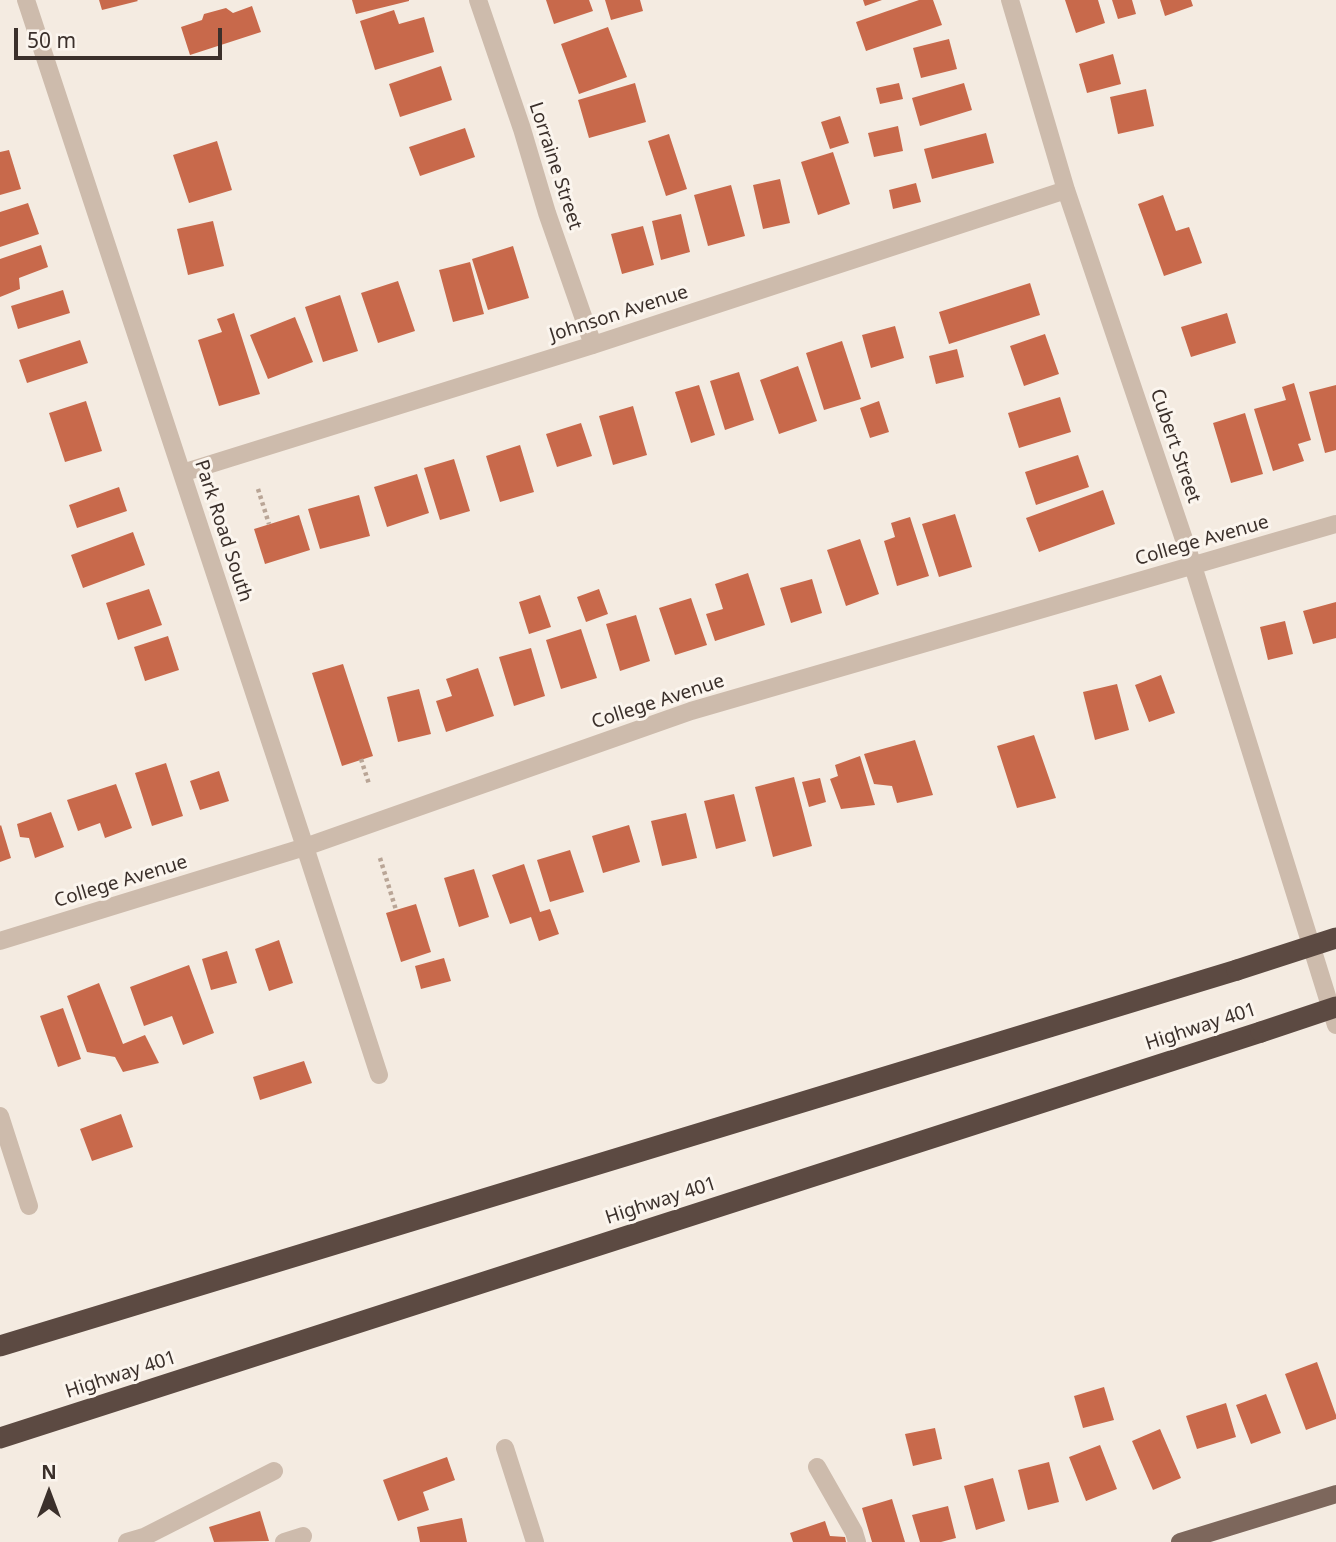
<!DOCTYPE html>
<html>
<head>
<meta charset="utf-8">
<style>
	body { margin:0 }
	#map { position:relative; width:1336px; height:1542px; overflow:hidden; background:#f4ebe1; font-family:"Noto Sans",sans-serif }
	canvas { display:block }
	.north { position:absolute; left:14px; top:1458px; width:70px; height:70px; -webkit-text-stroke:5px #fbf5ee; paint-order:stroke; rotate:0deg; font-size:19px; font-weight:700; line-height:28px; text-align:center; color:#3b302b }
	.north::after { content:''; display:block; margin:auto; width:24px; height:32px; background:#3b302b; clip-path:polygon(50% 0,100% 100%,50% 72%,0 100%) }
	.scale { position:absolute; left:14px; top:28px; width:208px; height:32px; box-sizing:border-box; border:4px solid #3b302b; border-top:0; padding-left:9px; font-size:21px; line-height:24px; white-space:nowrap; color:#3b302b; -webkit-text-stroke:5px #fbf5ee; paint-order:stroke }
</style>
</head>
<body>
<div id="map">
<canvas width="1336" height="1542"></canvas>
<div class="north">N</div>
<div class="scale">50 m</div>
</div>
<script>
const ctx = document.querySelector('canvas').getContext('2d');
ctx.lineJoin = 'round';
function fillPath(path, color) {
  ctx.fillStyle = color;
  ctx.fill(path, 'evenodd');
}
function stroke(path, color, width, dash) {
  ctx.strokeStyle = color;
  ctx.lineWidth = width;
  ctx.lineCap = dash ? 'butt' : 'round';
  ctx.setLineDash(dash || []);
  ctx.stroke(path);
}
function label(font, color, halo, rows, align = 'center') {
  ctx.font = font + ' "Noto Sans",sans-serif';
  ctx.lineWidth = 6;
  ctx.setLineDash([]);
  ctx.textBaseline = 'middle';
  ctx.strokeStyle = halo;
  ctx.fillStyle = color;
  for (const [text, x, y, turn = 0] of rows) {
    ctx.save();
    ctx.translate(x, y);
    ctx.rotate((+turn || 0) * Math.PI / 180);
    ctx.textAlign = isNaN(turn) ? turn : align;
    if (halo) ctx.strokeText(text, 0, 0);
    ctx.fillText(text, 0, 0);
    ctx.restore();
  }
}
const building = new Path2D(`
	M99,0H137L138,1L102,10Z
	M352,0H409V1L356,14Z
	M546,0H589L593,11L554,24Z
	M605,0H640L643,11L611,20Z
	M863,0H882L865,6Z
	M919,0H933L942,25L866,51L856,22Z
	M1065,0H1098L1105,23L1076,33Z
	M1112,0H1132L1136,14L1118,19Z
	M1160,0H1191L1193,6L1165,16Z
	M252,6L261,32L190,55L181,27L202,20L204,14L226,8L233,13Z
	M394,10L399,24L424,17L434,52L375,70L360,21Z
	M608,27L627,77L579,94L561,44Z
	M949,39L957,69L921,78L913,48Z
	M1113,54L1121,84L1087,93L1079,64Z
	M441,66L452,100L400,117L389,84Z
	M635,83L646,122L589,138L578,100Z
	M899,83L903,99L880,104L876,88Z
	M964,83L972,110L920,126L912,98Z
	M1146,89L1154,126L1118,134L1110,97Z
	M840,116L849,143L830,149L821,122Z
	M898,126L903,151L874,157L868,133Z
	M465,128L475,157L420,176L409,147Z
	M986,133L994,163L932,179L924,149Z
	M669,134L687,189L666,196L648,141Z
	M217,141L232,190L189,203L173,155Z
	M9,150L21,189L0,195V152Z
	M833,152L850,204L818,215L801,162Z
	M780,179L790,223L763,229L753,185Z
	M916,183L921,202L893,209L889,190Z
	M731,185L745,236L708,246L694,195Z
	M1163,195L1176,231L1189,227L1202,263L1164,276L1138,204Z
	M28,203L39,234L0,247V212Z
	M681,214L690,252L661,260L652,221Z
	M213,221L224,266L188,275L177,229Z
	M643,226L654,265L622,274L611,234Z
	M41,245L48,267L19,278L20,289L0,297V259Z
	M513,246L529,298L488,310L472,259Z
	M470,262L484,314L453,322L439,270Z
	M398,281L415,331L378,343L361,293Z
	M1030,283L1040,315L949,344L939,312Z
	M63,290L70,313L18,329L11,306Z
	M340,295L358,351L323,362L305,307Z
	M234,313L260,394L219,406L198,340L222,332L217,319Z
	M1227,313L1236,343L1191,357L1181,327Z
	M295,317L313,362L268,379L250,335Z
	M895,326L904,358L871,368L862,335Z
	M1045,334L1059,374L1024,386L1010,346Z
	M80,340L88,363L27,383L19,360Z
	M842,341L861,399L824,410L806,353Z
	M957,349L964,377L936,384L929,356Z
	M798,366L817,421L779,434L760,380Z
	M739,372L754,420L725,430L710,381Z
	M1294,383L1311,440L1298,444L1304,461L1273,471L1254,409L1286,400L1282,387Z
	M699,385L715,435L691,443L675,392Z
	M1336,385V450L1325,453L1309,392Z
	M1060,397L1071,432L1019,448L1008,413Z
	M86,401L102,451L65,462L49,413Z
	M879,401L889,432L870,438L860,408Z
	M633,406L647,455L613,465L599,416Z
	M1245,413L1263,474L1231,483L1213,423Z
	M581,423L592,456L557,467L546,434Z
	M520,445L534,492L500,502L486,456Z
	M1078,455L1089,487L1036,505L1025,472Z
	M454,459L470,511L440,520L424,468Z
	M417,474L429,513L387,527L374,487Z
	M119,487L127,511L77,528L69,505Z
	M1103,490L1115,524L1039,552L1026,518Z
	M359,495L370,536L320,549L308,509Z
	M955,514L972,567L939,577L922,524Z
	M299,515L310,550L265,564L254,529Z
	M910,517L929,576L897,586L884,541L895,537L891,523Z
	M133,532L145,565L83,588L71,555Z
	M860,539L879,594L846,606L827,550Z
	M748,573L765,625L715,641L706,614L723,609L715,584Z
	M812,579L822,613L791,623L780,588Z
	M149,589L162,625L118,640L106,603Z
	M599,589L608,614L586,622L577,597Z
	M540,595L551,627L529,634L519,602Z
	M691,598L707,645L675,655L659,608Z
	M1336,602V638L1313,644L1303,611Z
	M636,615L650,661L620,671L606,624Z
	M1285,621L1293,654L1268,660L1260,627Z
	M581,629L597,678L561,689L546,640Z
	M168,636L179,670L145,681L134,647Z
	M531,648L545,696L514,706L499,657Z
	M343,664L373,756L342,766L312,673Z
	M478,668L494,716L446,732L436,701L452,696L446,679Z
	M1161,675L1175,713L1149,722L1135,685Z
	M1117,684L1129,730L1095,740L1083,692Z
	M419,689L431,734L398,742L387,697Z
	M1034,735L1056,798L1017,808L997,746Z
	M915,740L933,795L897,803L892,786L874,784L864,754Z
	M860,756L875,805L841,809L830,779L838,776L835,765Z
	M166,763L183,816L152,826L135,773Z
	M219,771L229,801L200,810L190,781Z
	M794,777L812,846L773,857L755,787Z
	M820,778L826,802L809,807L802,782Z
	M116,784L132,828L105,838L100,823L78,831L67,800Z
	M734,794L746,841L716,849L704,801Z
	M51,812L64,847L35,858L29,838L20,837L17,824Z
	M686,813L697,858L662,866L651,821Z
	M1,825L11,858L0,862V826Z
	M629,825L640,862L603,873L592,836Z
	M570,850L584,892L550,902L537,860Z
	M524,864L540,912L550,909L559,934L539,941L531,917L510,924L492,875Z
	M474,869L489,917L459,927L444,878Z
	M416,904L431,952L401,962L386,913Z
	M279,940L293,983L269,991L255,949Z
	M227,951L237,983L211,990L202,959Z
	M444,958L451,981L421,989L415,966Z
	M189,965L214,1033L183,1045L172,1016L144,1026L130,987Z
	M99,983L123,1044L145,1035L159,1063L123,1072L115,1057L87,1052L67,996Z
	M63,1008L81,1059L58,1067L40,1016Z
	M304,1061L312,1083L260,1100L253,1077Z
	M121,1114L133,1147L92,1161L80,1129Z
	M1317,1362L1336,1415V1419L1306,1430L1285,1374Z
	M1104,1387L1114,1420L1083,1428L1074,1396Z
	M1266,1394L1281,1433L1251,1444L1236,1405Z
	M1226,1403L1236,1437L1197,1449L1186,1416Z
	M935,1428L942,1459L913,1466L905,1434Z
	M1160,1429L1181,1478L1153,1490L1132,1441Z
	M1100,1445L1117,1489L1086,1501L1069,1457Z
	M447,1457L455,1480L423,1492L429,1510L398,1521L383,1480Z
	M1049,1462L1059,1502L1028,1510L1018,1470Z
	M993,1478L1005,1521L976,1530L964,1486Z
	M892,1499L905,1542H872L862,1508Z
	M948,1506L956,1538L941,1542H920L912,1515Z
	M260,1511L269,1541L214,1542L209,1527Z
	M462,1518L467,1542H420L417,1527Z
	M825,1521L830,1536L845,1537L846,1542H793L790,1533Z`);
const path = new Path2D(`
	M258,489L269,524
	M361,759L369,784
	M380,858L396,910`);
const minor = new Path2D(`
	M26,0L305,847L379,1075
	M478,0L522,129L547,213L593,345
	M1010,0L1066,190L1193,566L1336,1025
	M182,473L593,345L1066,190
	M0,941L305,847L691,711L1336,524
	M0,1116L29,1206
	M505,1448L535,1542
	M817,1467L854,1532L857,1542
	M127,1542L144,1537L274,1471
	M284,1542L303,1536`);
const major = new Path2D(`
	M1180,1542L1336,1494`);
const highway = new Path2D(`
	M0,1346L1237,970
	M0,1438L1261,1032`);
const highwayBridge = new Path2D(`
	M1237,970L1336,938
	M1261,1032L1336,1007`);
const streetNames = [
	["Lorraine Street",555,166,72],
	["Johnson Avenue",619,314,-18],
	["Cubert Street",1175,446,71],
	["Park Road South",223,531,72],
	["College Avenue",1202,541,-16],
	["College Avenue",658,702,-18],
	["College Avenue",121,882,-17],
	["Highway 401",1201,1027,-18],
	["Highway 401",661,1201,-18],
	["Highway 401",121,1375,-18]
];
fillPath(building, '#c8694b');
stroke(path, '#b9a596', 4.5, [3.5, 3.5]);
stroke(minor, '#cdbbac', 18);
stroke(major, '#7d675c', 18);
stroke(highway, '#5c4a42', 21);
stroke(highwayBridge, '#5c4a42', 21);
label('19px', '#3b302b', '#fbf5ee', streetNames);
</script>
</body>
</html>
